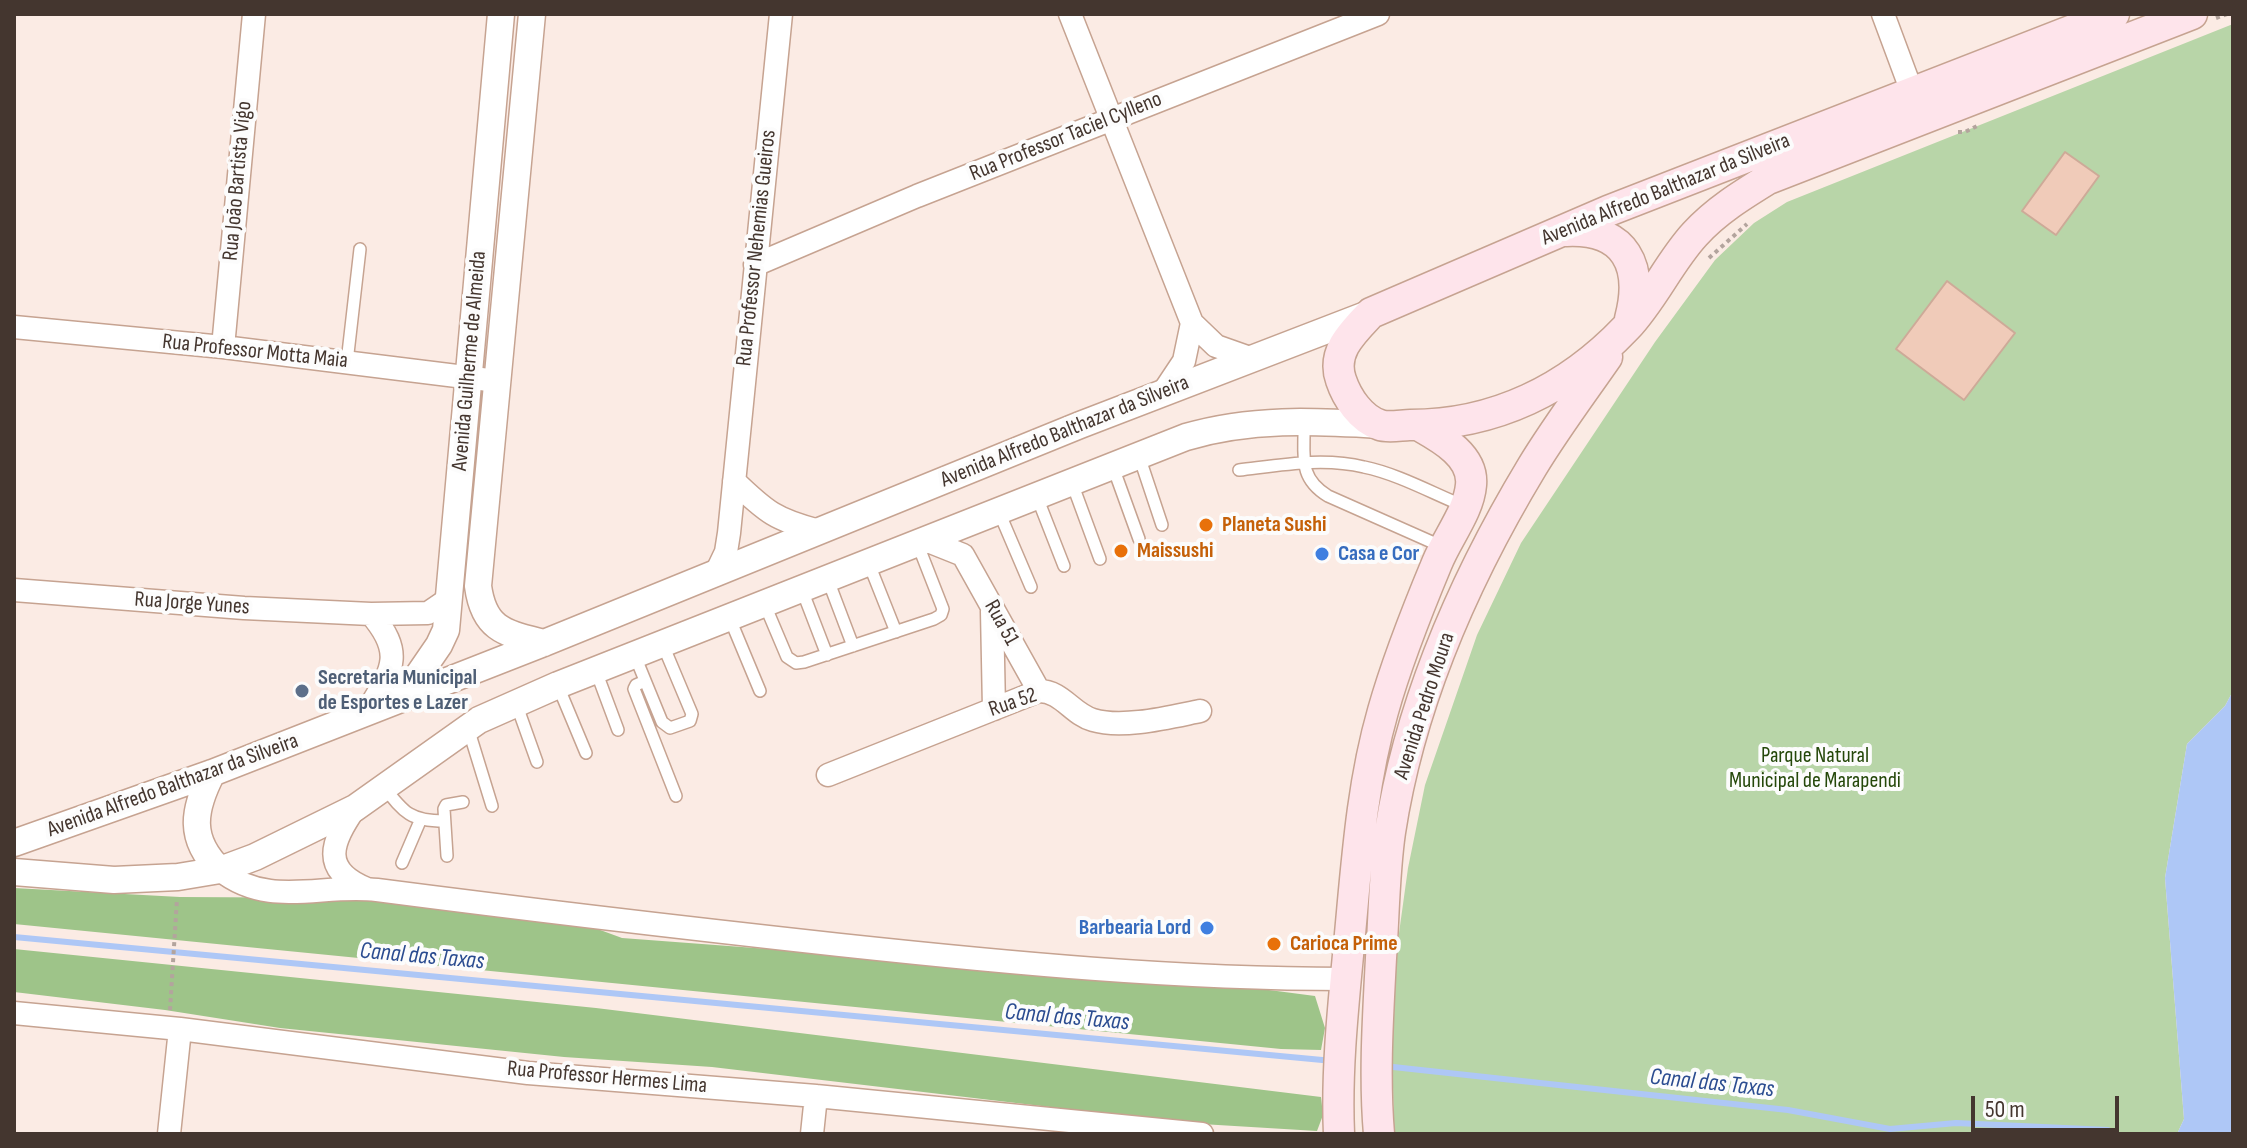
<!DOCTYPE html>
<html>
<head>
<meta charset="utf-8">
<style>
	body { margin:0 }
	#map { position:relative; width:2247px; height:1148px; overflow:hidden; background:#fbebe4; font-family:"Sofia Sans Condensed",sans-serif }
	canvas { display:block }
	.frame { position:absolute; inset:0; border:16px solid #44362f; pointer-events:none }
	.scale { position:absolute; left:1971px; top:1096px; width:148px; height:36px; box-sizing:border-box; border:4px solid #44362f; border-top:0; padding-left:10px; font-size:24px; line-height:28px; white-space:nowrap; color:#44362f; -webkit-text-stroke:6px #fcfcfc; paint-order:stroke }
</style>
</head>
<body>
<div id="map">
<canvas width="2247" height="1148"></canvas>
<div class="frame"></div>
<div class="scale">50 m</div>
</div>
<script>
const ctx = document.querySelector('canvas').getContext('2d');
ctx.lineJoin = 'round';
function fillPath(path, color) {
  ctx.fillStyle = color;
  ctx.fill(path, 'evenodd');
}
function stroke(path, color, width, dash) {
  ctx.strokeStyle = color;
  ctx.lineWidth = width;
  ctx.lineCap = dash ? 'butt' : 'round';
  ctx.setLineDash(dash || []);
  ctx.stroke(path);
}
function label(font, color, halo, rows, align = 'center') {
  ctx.font = font + ' "Sofia Sans Condensed",sans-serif';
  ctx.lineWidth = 8;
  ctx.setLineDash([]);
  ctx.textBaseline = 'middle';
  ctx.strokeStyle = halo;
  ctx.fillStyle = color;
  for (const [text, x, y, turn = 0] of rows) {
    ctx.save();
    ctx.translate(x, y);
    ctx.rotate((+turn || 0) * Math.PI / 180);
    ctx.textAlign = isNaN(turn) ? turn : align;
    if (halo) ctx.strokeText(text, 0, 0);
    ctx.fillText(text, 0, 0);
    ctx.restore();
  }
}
const green = new Path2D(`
	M2233,24V691L2225,706L2187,744L2165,878L2184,1119L2177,1134H1394L1391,991L1408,868L1425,785L1477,635L1521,543L1655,342L1715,260L1754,223L1787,202Z`);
const forest = new Path2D(`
	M14,888L180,897L362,898L573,920L622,938L1208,982L1315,996L1325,1028L1321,1050L1281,1049L14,924Z
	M14,949L596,1008L1321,1097L1323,1115L1317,1131L1185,1123L712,1067L564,1057L280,1028L165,1010L14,992Z`);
const water = new Path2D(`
	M2233,691V1134H2177L2184,1119L2165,878L2187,744L2225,706Z`);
const stream = new Path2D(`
	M14,937L1333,1061
	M1384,1066L1788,1110L1890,1129L1956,1123L2108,1130L2115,1134`);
const building = new Path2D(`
	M2065,152L2099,176L2056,235L2022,211Z
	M1947,281L2015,333L1964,400L1896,349Z`);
const path = new Path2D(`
	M2216,18L2227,14
	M1958,132H1965L1979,125
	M1709,258L1747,224
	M170,1010L177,899`);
const service = new Path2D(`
	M347,362L360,249
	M1304,422C1305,455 1297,477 1328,496L1443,547
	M1139,456L1162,525
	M1113,467L1139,539
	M1239,470C1281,465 1323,457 1364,467C1398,474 1432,493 1464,506
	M1072,483L1100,559
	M1037,497L1064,566
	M999,512L1031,587
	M869,564L896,632
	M828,580L853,646
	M802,590L827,655
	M765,605L787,657L796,663L804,662L934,619L941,615L943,609L918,545
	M730,619L760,691
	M635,656L662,722L670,728L690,721L692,714L663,645
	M596,671L618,730
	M645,681L636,685L634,689L676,796
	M558,686L586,753
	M516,703L537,762
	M468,728L492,806
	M384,787C404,813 411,821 444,821
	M447,856L444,809L446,805L463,802
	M402,863L420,821`);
const minor = new Path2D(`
	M1070,14L1192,323L1216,346L1250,358
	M1883,14L1912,92
	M755,265L917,196L1378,14
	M14,327L223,347L497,381
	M223,347L254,14
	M1164,391L1184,361L1192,323
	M734,481C766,512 776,520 819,531
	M928,541L963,555L1039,691
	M716,573L726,552L729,533L781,14
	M14,590L244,608L371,614L428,613L450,598
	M992,611L994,709
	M367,712C391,671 406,655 371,614
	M828,775L1039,691C1062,691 1072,714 1093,720C1123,729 1170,717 1200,711
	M355,808C331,842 320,870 367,889
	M220,870C269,909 322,883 377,890C531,910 685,928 840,945C1008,963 1177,979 1346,979
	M14,1013L180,1029L528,1073L816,1096L1202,1134
	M169,1134L180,1029
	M812,1134L816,1096`);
const tertiary = new Path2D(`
	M532,14L478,586C484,630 505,633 544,643
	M404,696L439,645L446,630L501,14
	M212,773C193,810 188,839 220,870
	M14,843L212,773L544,643L1080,425L1371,313
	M14,872L114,880L178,877L220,870L255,857L355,808L479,720L558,685L1186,437C1251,418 1313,421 1380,425`);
const secondary = new Path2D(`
	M2114,14L1608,211L1371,313C1353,332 1331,352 1341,380C1347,398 1361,419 1380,425C1388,428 1402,425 1410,425C1495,425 1568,389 1626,328C1653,300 1669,262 1695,234C1716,211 1742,195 1768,179L2192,14
	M1566,231C1626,228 1644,266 1630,319
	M1339,1134C1336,1068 1344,999 1350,934C1357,859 1362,784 1383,711C1397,661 1417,611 1437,563C1447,538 1469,511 1471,485C1474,455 1439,437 1418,425
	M1379,1134C1374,1076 1378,1016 1381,958C1384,916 1384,873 1390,832C1410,702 1465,578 1532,467C1555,429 1582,393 1607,357`);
const markers = [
	[1206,525,8,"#e8710a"],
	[1121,551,8,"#e8710a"],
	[1322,554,8,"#3f7fe0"],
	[302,691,8,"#5c6f8a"],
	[1207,928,8,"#3f7fe0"],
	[1274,944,8,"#e8710a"]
];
const streetNames = [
	["Rua Professor Taciel Cylleno",1066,137,-22],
	["Rua João Bartista Vigo",238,181,-85],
	["Avenida Alfredo Balthazar da Silveira",1666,190,-22],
	["Rua Professor Nehemias Gueiros",757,248,-84],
	["Rua Professor Motta Maia",255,352,6],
	["Avenida Guilherme de Almeida",470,361,-85],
	["Avenida Alfredo Balthazar da Silveira",1065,432,-22],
	["Rua Jorge Yunes",192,604,4],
	["Rua 51",1001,623,61],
	["Rua 52",1013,703,-19],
	["Avenida Pedro Moura",1425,706,-72],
	["Avenida Alfredo Balthazar da Silveira",173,786,-20],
	["Rua Professor Hermes Lima",607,1078,5]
];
const foodNames = [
	["Planeta Sushi",1222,525],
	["Maissushi",1137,551],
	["Carioca Prime",1290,944]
];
const shopNames = [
	["Casa e Cor",1338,554],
	["Barbearia Lord",1191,928,"right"]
];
const serviceNames = [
	["Secretaria Municipal",318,678],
	["de Esportes e Lazer",318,703]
];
const parkNames = [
	["Parque Natural",1815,756],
	["Municipal de Marapendi",1815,781]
];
const waterNames = [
	["Canal das Taxas",422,957,5],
	["Canal das Taxas",1067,1018,5],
	["Canal das Taxas",1712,1084,6]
];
fillPath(green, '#b8d5a8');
fillPath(forest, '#9ec489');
fillPath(water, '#aec7f6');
stroke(stream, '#aec7f6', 6);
fillPath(building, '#f0cbb9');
stroke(building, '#cdaa98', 2);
stroke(service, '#c6a391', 14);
stroke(minor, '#c6a391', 25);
stroke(tertiary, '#c6a391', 29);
stroke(secondary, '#c6a391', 33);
stroke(path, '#b3a49d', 4, [4, 4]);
stroke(service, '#fff', 11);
stroke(minor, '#fff', 22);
stroke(tertiary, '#fff', 26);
stroke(secondary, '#fee4eb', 30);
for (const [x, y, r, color] of markers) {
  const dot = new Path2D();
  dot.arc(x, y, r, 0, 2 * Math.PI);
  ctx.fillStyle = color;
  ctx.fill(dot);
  stroke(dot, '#fcfcfc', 3);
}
label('22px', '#44362f', '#fcfcfc', streetNames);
label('bold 22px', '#c56008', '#fcfcfc', foodNames, 'left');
label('bold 22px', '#366cbe', '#fcfcfc', shopNames, 'left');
label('bold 22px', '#4e5e75', '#fcfcfc', serviceNames, 'left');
label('22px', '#25480a', '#fcfcfc', parkNames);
label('italic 24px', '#2b4c90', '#fcfcfc', waterNames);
</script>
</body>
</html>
